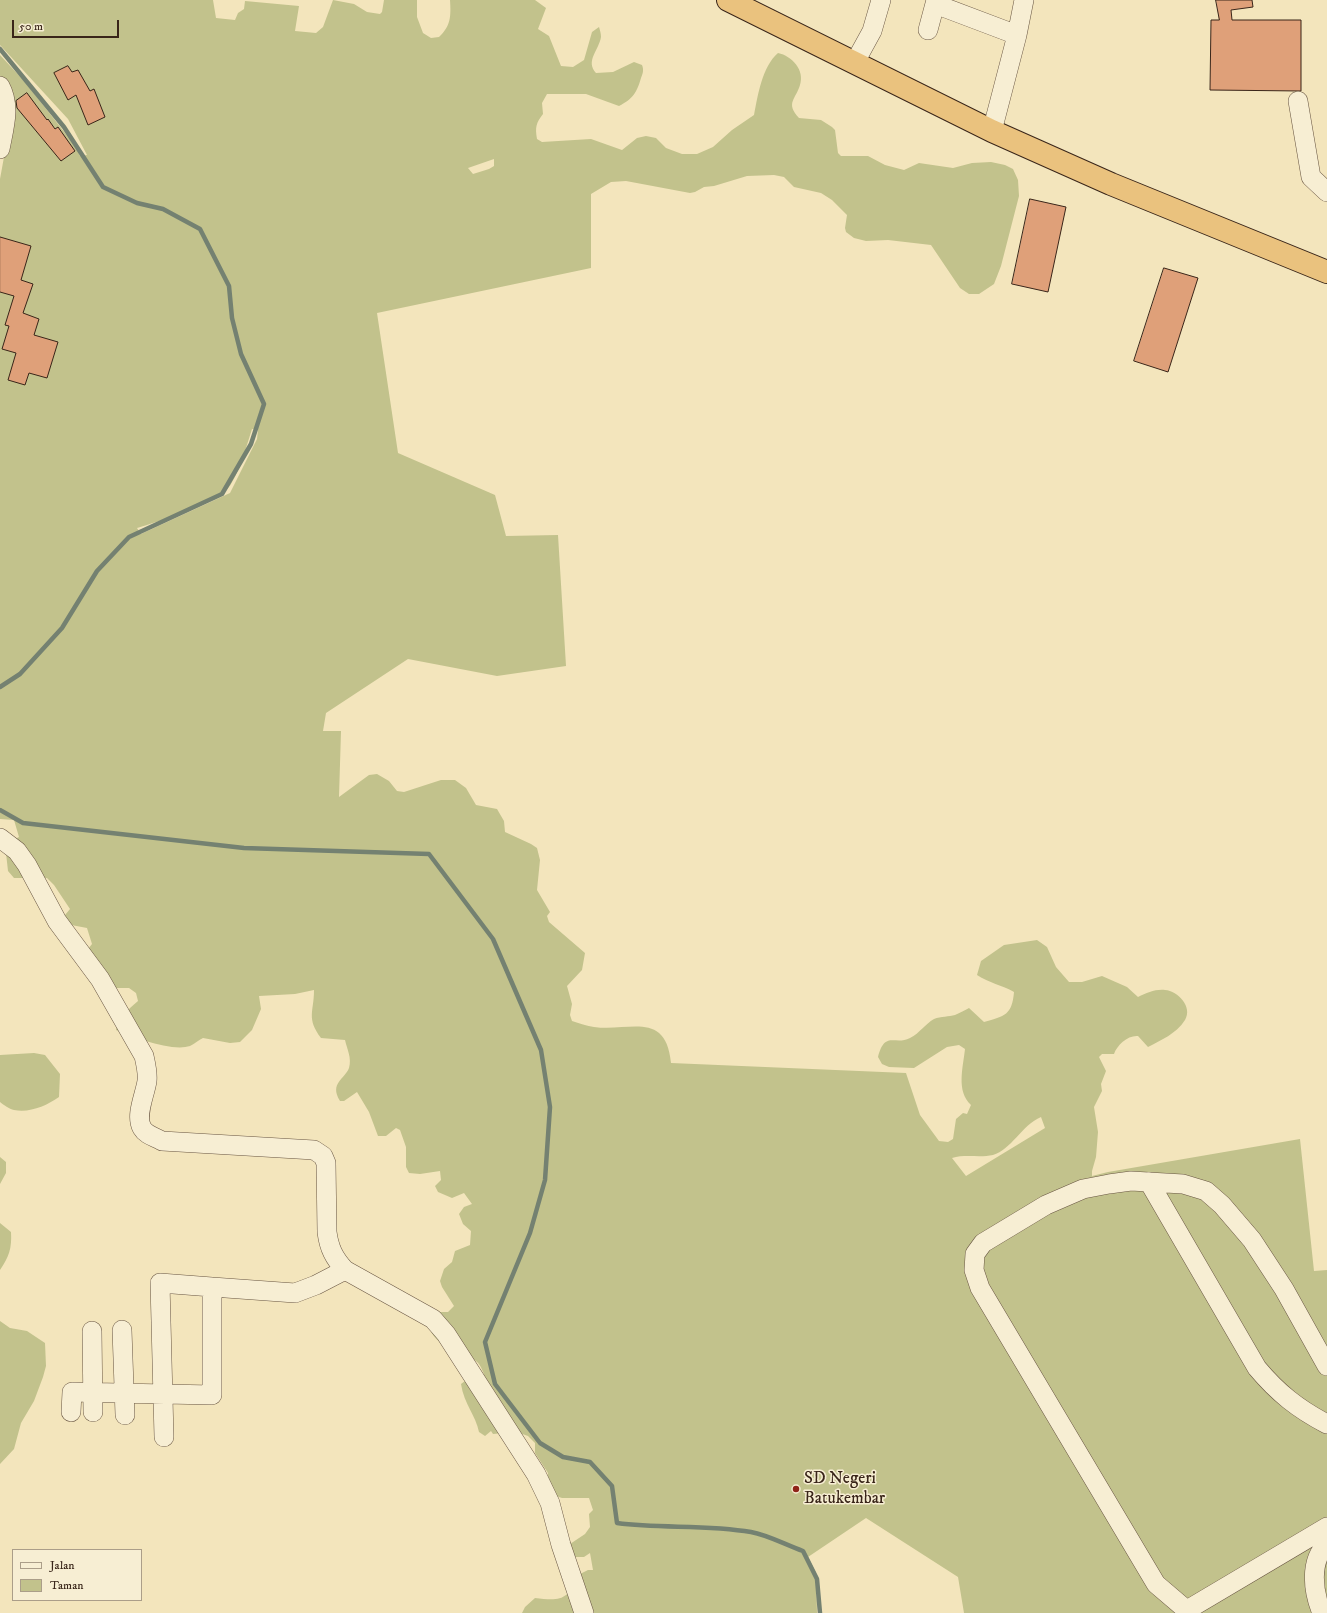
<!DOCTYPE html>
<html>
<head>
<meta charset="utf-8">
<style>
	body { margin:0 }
	#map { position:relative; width:1327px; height:1613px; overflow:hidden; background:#f3e5bc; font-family:"IM FELL DW Pica",serif }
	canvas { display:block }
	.legend { position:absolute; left:12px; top:1549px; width:130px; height:52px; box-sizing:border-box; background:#f7eed3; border:1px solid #ab9e89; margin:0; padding:5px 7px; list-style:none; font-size:12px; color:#392519 }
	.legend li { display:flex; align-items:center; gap:8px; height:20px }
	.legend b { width:20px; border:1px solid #ab9e89 }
	.scale { position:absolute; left:12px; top:20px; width:107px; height:18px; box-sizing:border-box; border:2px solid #392519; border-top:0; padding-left:5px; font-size:12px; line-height:14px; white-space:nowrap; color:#392519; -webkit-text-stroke:3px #f7eed3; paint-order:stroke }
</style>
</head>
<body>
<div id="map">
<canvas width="1327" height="1613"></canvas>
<ul class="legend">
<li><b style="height:5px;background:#f7eed3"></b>Jalan</li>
<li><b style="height:11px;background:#c2c28c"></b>Taman</li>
</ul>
<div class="scale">50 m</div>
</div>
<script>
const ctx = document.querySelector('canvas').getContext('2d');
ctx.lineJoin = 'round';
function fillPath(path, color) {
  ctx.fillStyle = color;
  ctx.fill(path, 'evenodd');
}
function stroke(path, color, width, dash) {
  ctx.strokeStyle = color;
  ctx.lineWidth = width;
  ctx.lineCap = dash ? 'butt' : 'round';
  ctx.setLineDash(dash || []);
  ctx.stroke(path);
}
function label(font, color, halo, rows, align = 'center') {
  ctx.font = font + ' "IM FELL DW Pica",serif';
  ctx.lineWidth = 3;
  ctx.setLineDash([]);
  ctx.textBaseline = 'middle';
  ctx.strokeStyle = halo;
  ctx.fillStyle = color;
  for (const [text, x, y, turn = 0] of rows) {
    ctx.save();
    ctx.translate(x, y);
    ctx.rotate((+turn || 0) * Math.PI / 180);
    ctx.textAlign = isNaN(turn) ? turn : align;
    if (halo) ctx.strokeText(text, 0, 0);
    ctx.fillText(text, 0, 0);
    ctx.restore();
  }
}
const green = new Path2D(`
	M0,0H213L216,18L235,20L238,13L244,9L245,1L299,6L295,31L316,33L323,27L333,0L354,4L367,12L380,14L382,12L384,0H417V17L423,33L431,38L439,37C451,26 451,16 450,0H535L546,8L538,29L549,36L561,66L573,67L584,60L592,32L599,27C600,30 601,34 601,37C599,50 585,61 596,73L613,72L634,62L642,65C644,70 643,73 641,78C637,92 633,99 619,106L586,94H547L542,103L543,114C536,123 535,127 537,139L542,142L591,139L622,150L637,138L646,136L656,138L666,148L682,154H697L713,147L732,130L754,115C758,95 762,67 778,53C792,56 805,70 800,85C796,99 785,103 799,118L821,120L832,127L835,130L838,153L841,156H868L885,165L904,170L919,163L953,168L972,163L991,162L1005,165L1013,169L1018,180L1019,196L1001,266L994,284L979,294H969L960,288L931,245L888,240L866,241L854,238L846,232L845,228L847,215L832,200L821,193L794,187L784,177L774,175L747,176L714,186L704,187L695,192L690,193L626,181L611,182L591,194V268L377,313L398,453L495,495L506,536L558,535L566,666L497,676L408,659L326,713L323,731H341L339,797L369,775L377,774L389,781L397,791L404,792L441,780H455L466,788L476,805L497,809L504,821L505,832L531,844L537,848L540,860L537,890L550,912L547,916L549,922L585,953L582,970L567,986L572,1004L570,1015L572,1021C579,1023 587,1026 594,1027C629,1032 666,1010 671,1063L906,1073L920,1115L939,1141L948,1142L953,1139L956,1119L963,1113L967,1114L971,1105C956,1091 963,1068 965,1049L959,1045L947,1047L914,1068L889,1067L882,1064L878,1057C885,1030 895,1046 910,1038C920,1033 925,1024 934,1019C941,1016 949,1017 955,1015C960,1013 965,1010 969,1008L984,1022C1005,1016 1012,1015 1014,992C1002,985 989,983 977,975L981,961L1004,945L1037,940L1047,947L1056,967L1069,982H1082L1102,976L1127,987L1138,997C1147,993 1155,989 1165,990C1178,991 1193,1007 1185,1020C1176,1034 1161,1040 1148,1047L1138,1036C1128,1035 1117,1045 1114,1054H1102L1099,1057L1106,1071L1101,1084L1102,1091L1094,1107L1098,1132L1096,1157L1092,1171V1176L1108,1172L1300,1139L1314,1271L1327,1270V1613H964L958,1577L866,1518L808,1557L816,1573L817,1613H522L525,1607L535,1598C559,1601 569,1601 576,1576L588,1570H593L590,1553L584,1557H573L567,1546L585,1534L590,1527L589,1514L593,1510L589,1498H562L556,1496L547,1479L548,1473L535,1453V1443L528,1436L517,1432L493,1434L491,1431L485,1436L479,1432C476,1416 464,1404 461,1384C468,1378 477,1379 484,1374C477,1356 472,1358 454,1358L453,1352C439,1342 423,1332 430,1312H448L454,1306L442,1287L440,1281L444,1269L452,1262L455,1251L470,1245L471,1231L463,1224L459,1214L464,1207L472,1204L464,1193L452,1198L438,1192L435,1186L441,1180L440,1171L420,1174L409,1173L406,1167V1147L400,1130L396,1128L386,1136H378L369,1112L357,1092L344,1101H340C329,1083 345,1079 349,1068C352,1058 347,1049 345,1040L321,1038C306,1018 314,1012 314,990L295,994L259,996L261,1009L252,1030L240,1042L230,1043L203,1038C199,1040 194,1044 190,1046C172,1052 133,1037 116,1030C118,1017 128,1010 138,1001L136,993L129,988H108L81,958L92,944L87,928L66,924L65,915L70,909L54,885L47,878H14L8,871L5,844L19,837L14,820L0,819V179L10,124L0,79V55L25,82L76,147L80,156L87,155L68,119L0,45ZM494,159V166L489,169L473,174L468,168ZM202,236L211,248L222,271L220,272ZM252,429L258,430L257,439L230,493L141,534L137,528C157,522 221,502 231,484C241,468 246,447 252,429ZM1041,1117L1045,1128L966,1176L952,1158C965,1154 980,1158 993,1155C1011,1150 1022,1125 1041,1117Z
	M34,1053L45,1055L60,1074L59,1097C46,1106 30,1113 14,1110C9,1109 4,1105 0,1102V1055Z
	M0,1157L6,1162V1173L0,1184Z
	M0,1223L11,1232C12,1248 9,1257 0,1270Z
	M0,1321L10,1328L27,1331L45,1343L46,1366L43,1377L34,1401L21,1423L14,1449L0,1464Z`);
const stream = new Path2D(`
	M0,49L64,127L103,187L137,203L163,209L200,229L229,286L232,318L241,354L264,404L251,444L222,494L129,537L97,571L62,628L20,674L0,687
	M0,810L23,823L244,848L429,854L493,939L541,1050L550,1107L545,1180L530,1233L485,1342L495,1384L540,1443L563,1457L590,1462L612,1486L617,1523C661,1529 706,1524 751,1532C768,1535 786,1545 803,1551L817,1579L820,1613`);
const building = new Path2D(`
	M1216,0H1252L1253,7L1231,10L1232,20H1301V91L1210,90L1211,20H1219Z
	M68,66L72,72L78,70L90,91L94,89L105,117L88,125L76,95L68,100L54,73Z
	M27,93L47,120L48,119L55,129L58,127L75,151L61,161L17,108L16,101Z
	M1030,199L1066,207L1048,292L1012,284Z
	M0,237L31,246L21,280L33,284L23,313L39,319L34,335L58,342L47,378L29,373L25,385L8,380L16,353L2,349L9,326L5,325L14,296L0,292Z
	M1164,268L1198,278L1168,372L1134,361Z`);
const minor = new Path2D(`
	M935,4L1017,35
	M928,30L936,0
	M855,62L872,31L881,0
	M0,86C11,106 4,128 0,149
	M1298,101L1311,177L1327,192
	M992,131L1017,35L1024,0
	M0,838L17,851L27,865L57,921L100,979L144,1056C146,1065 148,1073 147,1081C145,1095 135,1115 142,1128C146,1135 155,1137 162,1141L314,1150L323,1156L326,1163L327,1232C329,1248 334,1258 345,1270L433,1319L446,1334L536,1474L550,1503L561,1545L584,1613
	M1149,1182L1257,1368C1278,1393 1298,1409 1327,1424
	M122,1330L125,1415
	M92,1331L93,1412
	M71,1412L72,1392L212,1395V1287L295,1293L316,1285L345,1270
	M164,1437L160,1283L212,1287
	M1187,1610L1327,1527
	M1190,1613L1156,1584L980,1288L974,1270L975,1254L983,1243L1046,1205L1083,1189L1109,1184L1131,1181L1183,1184L1206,1191L1222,1205L1252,1240L1284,1289L1327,1366
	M1322,1613C1313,1592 1309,1561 1327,1544`);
const highway = new Path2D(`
	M728,0L992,131L1111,184L1327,272`);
const markers = [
	[796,1489,4,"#8f2418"]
];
const poiNames = [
	["SD Negeri",804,1479],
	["Batukembar",804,1499]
];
fillPath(green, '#c2c28c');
stroke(stream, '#748171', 4.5);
fillPath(building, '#dfa079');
stroke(building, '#392519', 1);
stroke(minor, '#685542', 20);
stroke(highway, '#392519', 24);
stroke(minor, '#f7eed3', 19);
stroke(highway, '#eac27e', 22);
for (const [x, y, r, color] of markers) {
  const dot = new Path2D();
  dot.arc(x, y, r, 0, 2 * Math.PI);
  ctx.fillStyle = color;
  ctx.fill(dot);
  stroke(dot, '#f7eed3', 1.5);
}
label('17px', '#392519', '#f7eed3', poiNames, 'left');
</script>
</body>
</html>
